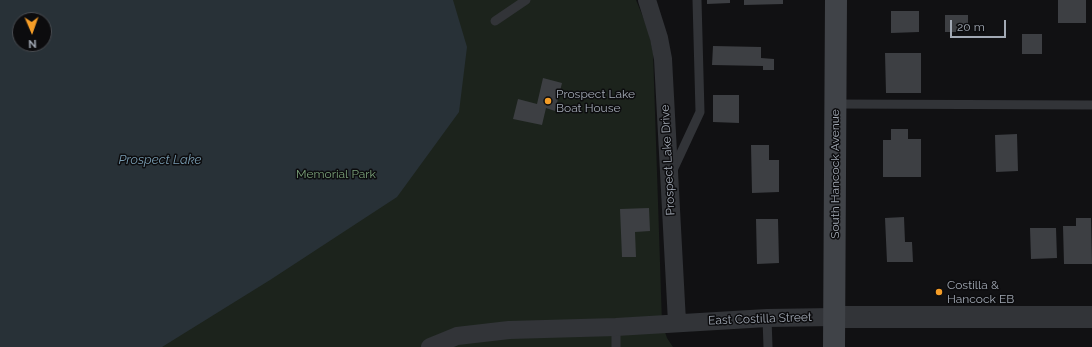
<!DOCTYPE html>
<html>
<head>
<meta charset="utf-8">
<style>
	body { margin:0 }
	#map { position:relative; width:1092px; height:347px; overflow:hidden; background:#111113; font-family:Raleway,sans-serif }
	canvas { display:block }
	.north { position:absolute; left:12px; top:12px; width:40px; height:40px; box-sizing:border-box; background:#0c0c0e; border:1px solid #484b50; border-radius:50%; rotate:178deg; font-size:11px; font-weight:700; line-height:16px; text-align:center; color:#a2a9b4 }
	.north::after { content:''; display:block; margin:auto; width:14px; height:18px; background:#f59d27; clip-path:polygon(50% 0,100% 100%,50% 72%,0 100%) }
	.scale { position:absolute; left:950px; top:20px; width:56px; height:18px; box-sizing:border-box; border:2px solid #a2a9b4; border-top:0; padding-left:5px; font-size:12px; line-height:14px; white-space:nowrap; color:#a2a9b4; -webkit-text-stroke:3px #0c0c0e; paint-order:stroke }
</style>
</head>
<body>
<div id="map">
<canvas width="1092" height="347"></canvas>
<div class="north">N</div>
<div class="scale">20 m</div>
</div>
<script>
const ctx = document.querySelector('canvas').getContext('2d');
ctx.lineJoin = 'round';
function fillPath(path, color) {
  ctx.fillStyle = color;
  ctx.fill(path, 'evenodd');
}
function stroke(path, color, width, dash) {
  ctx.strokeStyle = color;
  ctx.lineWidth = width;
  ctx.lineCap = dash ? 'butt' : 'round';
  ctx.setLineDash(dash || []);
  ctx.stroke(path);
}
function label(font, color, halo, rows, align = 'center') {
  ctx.font = font + ' Raleway,sans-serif';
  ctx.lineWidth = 3;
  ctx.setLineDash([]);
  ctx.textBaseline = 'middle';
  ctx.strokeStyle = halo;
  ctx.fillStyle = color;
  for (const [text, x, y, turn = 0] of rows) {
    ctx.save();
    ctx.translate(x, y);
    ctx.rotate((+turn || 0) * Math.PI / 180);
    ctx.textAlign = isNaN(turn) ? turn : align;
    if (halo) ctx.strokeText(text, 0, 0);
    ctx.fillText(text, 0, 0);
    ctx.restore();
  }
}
const green = new Path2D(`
	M0,0H636L648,29L653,52L662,323L667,338L673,347H0ZM20,20H44V44H20Z`);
const water = new Path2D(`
	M0,0H453L467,47L459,112L397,197L270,280L162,347H0ZM20,20H44V44H20Z`);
const building = new Path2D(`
	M707,0H730V3L707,4Z
	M744,0H783V4L744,5Z
	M1058,0H1086V23H1058Z
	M891,11H919V32L891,33Z
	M945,15H968V32H945Z
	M1022,34H1042V54H1022Z
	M713,46L761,47V58L774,59V70H763V66L712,65Z
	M885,53H921V93H886Z
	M543,78L562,83L555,111L546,108L542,125L513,119L518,99L537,104Z
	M713,95H739V123L713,122Z
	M891,129H908V139H921V177H883V140H891Z
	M1017,134L1018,171L996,172L995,135Z
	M751,145H769V160H779V192L752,193Z
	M649,208L650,231L635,232L636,257H622L620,209Z
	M904,217L905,242H912L913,262H887L885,218Z
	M1076,218H1091L1092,264H1064L1063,226H1076Z
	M756,219H778L779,263L757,264Z
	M1030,228H1056L1057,258L1031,259Z`);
const service = new Path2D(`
	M495,21L526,0
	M835,104L1092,105
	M673,170L700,112L697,0
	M767,318L768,347
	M616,327V347`);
const minor = new Path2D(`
	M647,0L659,38L663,59L677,322
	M430,347L457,336L509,330L616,327L767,318L834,317`);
const tertiary = new Path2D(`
	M834,317H1092`);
const secondary = new Path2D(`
	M834,347L836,0`);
const markers = [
	[548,101,4,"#f59d27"],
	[939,292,4,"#f59d27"]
];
const poiNames = [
	["Prospect Lake",556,94],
	["Boat House",556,108],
	["Costilla &",947,285],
	["Hancock EB",947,299]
];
const streetNames = [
	["Prospect Lake Drive",668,160,-93],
	["South Hancock Avenue",835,174,-90],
	["East Costilla Street",760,319,-2]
];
const parkNames = [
	["Memorial Park",336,174]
];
const waterNames = [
	["Prospect Lake",160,160]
];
fillPath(green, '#1c231c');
fillPath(water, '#283137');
fillPath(building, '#3d3f43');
stroke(service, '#323438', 9);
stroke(minor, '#323438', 18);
stroke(tertiary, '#323438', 22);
stroke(secondary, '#404348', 22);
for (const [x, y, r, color] of markers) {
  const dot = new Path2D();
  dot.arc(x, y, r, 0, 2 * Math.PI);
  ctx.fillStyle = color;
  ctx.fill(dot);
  stroke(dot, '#0c0c0e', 1.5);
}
label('12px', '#a2a9b4', '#0c0c0e', poiNames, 'left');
label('12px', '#a2a9b4', '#0c0c0e', streetNames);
label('12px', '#7aa079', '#0c0c0e', parkNames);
label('italic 13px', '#789bb0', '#0c0c0e', waterNames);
</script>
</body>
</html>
